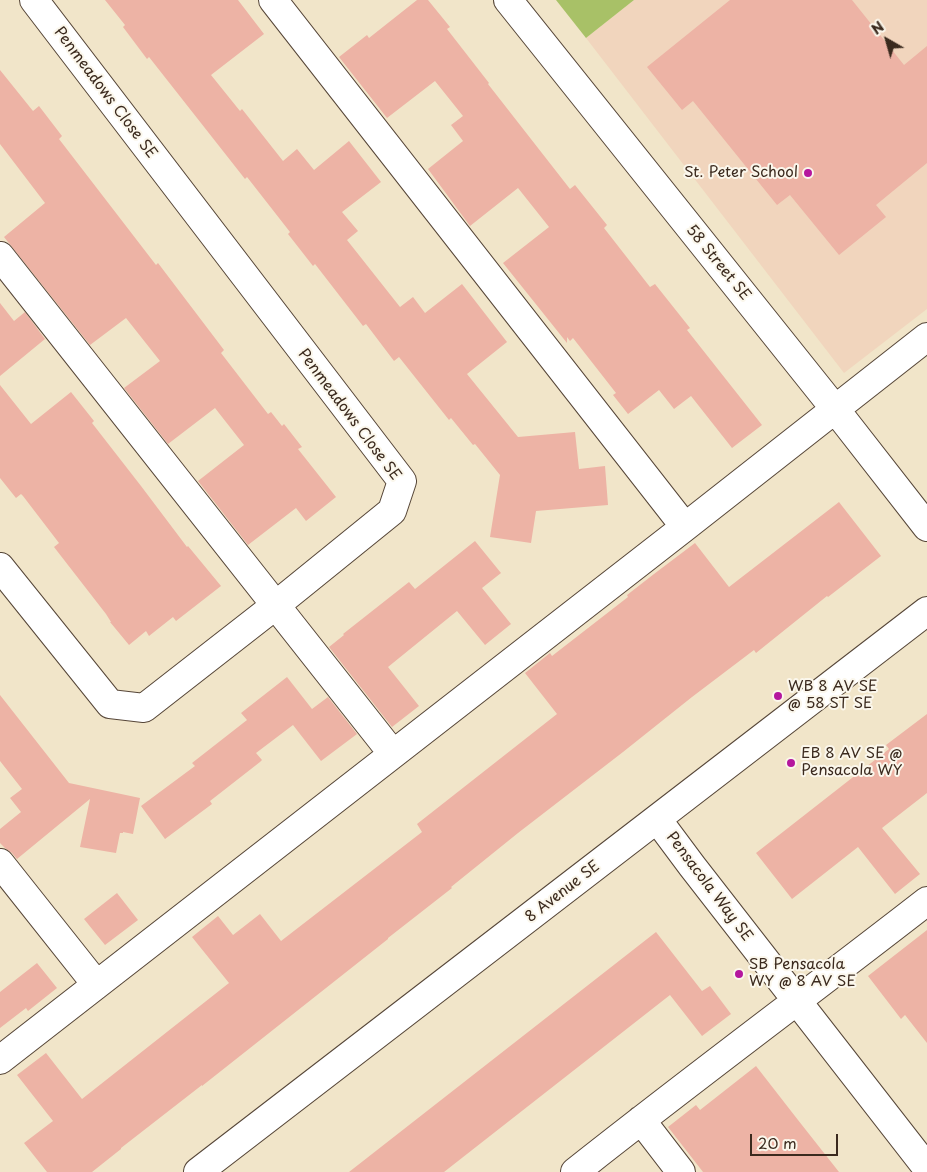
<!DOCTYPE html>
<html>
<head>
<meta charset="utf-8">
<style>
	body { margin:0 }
	#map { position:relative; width:927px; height:1172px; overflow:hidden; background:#f1e5c9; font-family:"Playpen Sans",sans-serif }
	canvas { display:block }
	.north { position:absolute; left:862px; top:15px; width:50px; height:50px; -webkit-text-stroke:4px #fbf7ec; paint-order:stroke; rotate:322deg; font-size:14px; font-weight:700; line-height:20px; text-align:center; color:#3b2a1e }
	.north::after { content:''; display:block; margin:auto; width:18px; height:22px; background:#3b2a1e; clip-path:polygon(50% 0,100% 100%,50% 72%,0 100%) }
	.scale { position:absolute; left:750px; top:1134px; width:88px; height:22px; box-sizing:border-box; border:2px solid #3b2a1e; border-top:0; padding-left:6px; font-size:15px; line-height:18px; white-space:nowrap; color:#3b2a1e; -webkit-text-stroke:4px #fbf7ec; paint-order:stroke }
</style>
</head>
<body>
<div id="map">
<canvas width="927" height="1172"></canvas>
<div class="north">N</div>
<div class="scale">20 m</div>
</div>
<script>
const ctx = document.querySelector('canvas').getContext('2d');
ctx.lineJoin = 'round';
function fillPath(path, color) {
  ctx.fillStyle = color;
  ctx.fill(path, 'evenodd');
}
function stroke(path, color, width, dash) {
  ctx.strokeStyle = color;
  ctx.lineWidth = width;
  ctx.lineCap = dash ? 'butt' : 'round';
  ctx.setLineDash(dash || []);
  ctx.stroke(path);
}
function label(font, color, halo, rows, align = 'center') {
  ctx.font = font + ' "Playpen Sans",sans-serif';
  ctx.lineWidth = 4;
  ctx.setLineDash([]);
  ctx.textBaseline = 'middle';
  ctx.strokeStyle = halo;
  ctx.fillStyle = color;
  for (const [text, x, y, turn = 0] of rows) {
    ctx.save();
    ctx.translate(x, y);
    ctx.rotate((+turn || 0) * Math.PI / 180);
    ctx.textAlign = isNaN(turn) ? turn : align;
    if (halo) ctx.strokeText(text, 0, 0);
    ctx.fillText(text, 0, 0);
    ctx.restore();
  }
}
const built = new Path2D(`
	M634,0H927V309L844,373L586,38Z`);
const green = new Path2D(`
	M556,0H634L586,38Z`);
const building = new Path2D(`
	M105,0H238L264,34L211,75L240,111L242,109L283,161L297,149L314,170L349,141L381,182L342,212L358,231L347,240L400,307L413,297L425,313L462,284L507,342L467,374L518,437L575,432L579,469L605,466L608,505L536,511L531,543L490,537L500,475L475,444L473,445L451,418L449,420L399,357L394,361L366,324L363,326L315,264L313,266L288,234L290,232L247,177L245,179L149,57L147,59L123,27L125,25Z
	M417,0H428L450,27L447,29L489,83L488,84L570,189L575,185L607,225L604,228L650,287L655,284L690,328L687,330L762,425L732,448L691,396L674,409L659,390L628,414L613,395L616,393L573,338L570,341L567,337V343L503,263L549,227L518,188L470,226L428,169L463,141L451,125L463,116L435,81L387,118L339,57L367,35L369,38Z
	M730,0H852L904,65L927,46V163L876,205L886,217L839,255L790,195L777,205L693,101L682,110L647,67Z
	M0,70L33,111L39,106L62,136L59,139L156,265L158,263L224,350L221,353L268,414L271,412L282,426L284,424L302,447L298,449L336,497L306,521L296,508L248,545L198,481L244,445L215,408L168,444L124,388L160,361L126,318L90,345L4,237L45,203L0,144Z
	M0,303L14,321L25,312L45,339L0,376Z
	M0,385L31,424L71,392L94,421L92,423L141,486L187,547L188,546L221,586L176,621L173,617L149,636L146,631L129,645L110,622H111L106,614L54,547L59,543L23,496L21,494L16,498L0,478Z
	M839,502L881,556L828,597L827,596L756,653L754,650L692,697L623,752L518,833L451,887L452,888L388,938V939L202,1086V1085L121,1148V1149L92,1172H47L24,1143L53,1121L17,1075L46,1053L82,1099L229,983L192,937L218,916L233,935L260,914L281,941L422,832L417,824L557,714L525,673L550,653L552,656L628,597L627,595L654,574L695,543L729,587Z
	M475,541L501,573L482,588L511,624L485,645L457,611L388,667L419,706L392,727L329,647L344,635L343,634L409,582L415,589Z
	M287,677L312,709L328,697L357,734L321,761L293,725L256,753L262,760L260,762L210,801L212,804L165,839L141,806L195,766L192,763L247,720L241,713Z
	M0,695L69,783L140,798L133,834L123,832V833H120L116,853L80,847L90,799L17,859L12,853L5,848L0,843V829L21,812L10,798L22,789L0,761Z
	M927,714V793L882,828L920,874L895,894L858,847L792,899L756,853L889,749L886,745Z
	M117,893L138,920L105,945L84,919Z
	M927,930V1043L905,1015L901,1019L868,976Z
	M656,932L702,991L710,986L731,1014L702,1036L670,995L444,1172H349Z
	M37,963L57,988L28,1011L26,1008L0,1028V992Z
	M756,1066L798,1120L839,1172H703L668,1127L696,1105L700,1110Z`);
const minor = new Path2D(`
	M273,0L685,527
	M508,0L835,409L927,527
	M0,256L393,754
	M0,567L110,704L144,708L276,605L392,511L402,481L34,0
	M657,819L692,866L927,1168
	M0,863L96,984
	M0,1060L685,527L927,337
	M641,1120L681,1172
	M198,1172L927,611
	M575,1172C691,1080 810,992 927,901`);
const markers = [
	[808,173,5,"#b5179e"],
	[778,696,5,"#b5179e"],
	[791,763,5,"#b5179e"],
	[739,974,5,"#b5179e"]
];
const streetNames = [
	["Penmeadows Close SE",105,93,53],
	["58 Street SE",718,263,51],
	["Penmeadows Close SE",349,415,53],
	["Pensacola Way SE",709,887,53],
	["8 Avenue SE",563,892,-38]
];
const poiNames = [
	["St. Peter School",798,173,"right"],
	["WB 8 AV SE",788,687],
	["@ 58 ST SE",788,704],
	["EB 8 AV SE @",801,754],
	["Pensacola WY",801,771],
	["SB Pensacola",749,965],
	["WY @ 8 AV SE",749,982]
];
fillPath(built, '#f1d5bd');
fillPath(green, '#a8c167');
fillPath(building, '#edb3a5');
stroke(minor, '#564638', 30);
stroke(minor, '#fff', 28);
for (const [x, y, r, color] of markers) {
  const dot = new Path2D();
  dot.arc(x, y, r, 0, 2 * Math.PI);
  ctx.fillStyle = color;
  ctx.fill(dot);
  stroke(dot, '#fbf7ec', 2);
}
label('15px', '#3b2a1e', '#fbf7ec', streetNames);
label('15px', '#3b2a1e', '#fbf7ec', poiNames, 'left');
</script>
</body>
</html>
